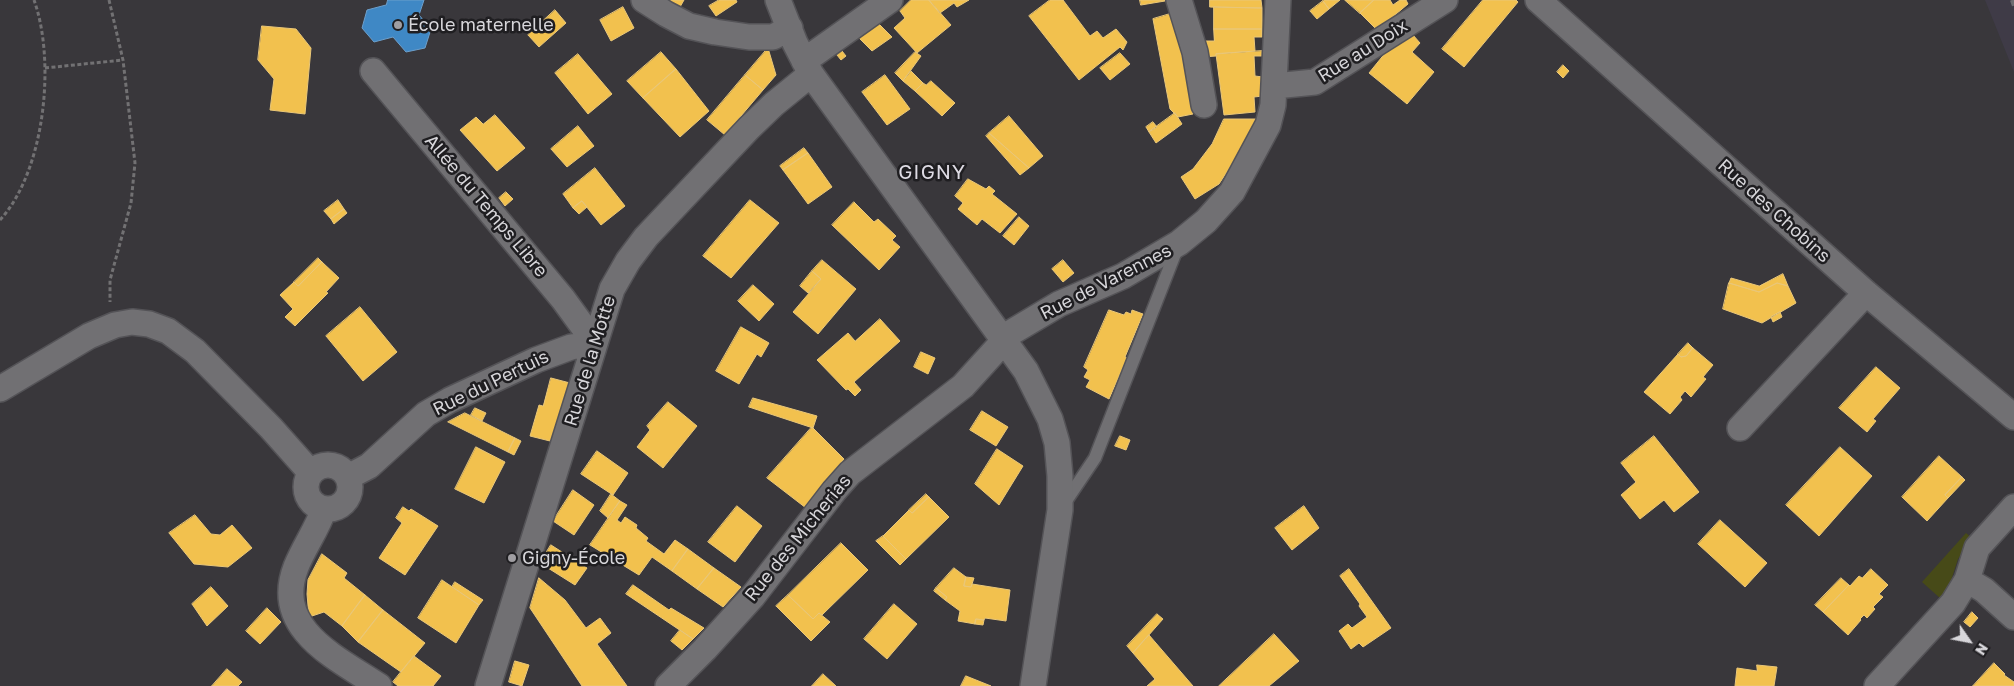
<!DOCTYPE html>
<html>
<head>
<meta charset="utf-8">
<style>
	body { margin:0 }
	#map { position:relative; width:2014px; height:686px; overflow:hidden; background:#39373b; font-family:"Golos Text",sans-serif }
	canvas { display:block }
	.north { position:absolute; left:1944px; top:616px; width:50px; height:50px; -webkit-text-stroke:4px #1f1e21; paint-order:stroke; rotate:123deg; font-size:14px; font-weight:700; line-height:20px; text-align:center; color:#d7d6da }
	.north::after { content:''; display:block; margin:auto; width:18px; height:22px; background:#d7d6da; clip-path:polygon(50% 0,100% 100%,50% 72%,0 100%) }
</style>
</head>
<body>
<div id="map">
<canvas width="2014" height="686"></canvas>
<div class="north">N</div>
</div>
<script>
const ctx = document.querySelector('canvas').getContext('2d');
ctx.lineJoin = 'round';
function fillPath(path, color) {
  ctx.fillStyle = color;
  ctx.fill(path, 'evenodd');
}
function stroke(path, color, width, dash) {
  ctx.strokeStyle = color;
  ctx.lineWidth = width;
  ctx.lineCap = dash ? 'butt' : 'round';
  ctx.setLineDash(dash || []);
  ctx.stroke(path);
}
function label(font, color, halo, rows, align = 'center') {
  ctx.font = font + ' "Golos Text",sans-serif';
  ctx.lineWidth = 5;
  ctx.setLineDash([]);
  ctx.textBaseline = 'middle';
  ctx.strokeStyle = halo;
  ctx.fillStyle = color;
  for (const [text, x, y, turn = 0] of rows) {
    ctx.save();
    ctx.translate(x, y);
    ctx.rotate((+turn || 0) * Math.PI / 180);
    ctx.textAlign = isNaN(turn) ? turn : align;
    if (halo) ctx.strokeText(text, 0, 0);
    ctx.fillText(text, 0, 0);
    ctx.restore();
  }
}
const built = new Path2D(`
	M1985,0H2014V72Z`);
const green = new Path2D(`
	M1966,533L1972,538L1958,559L1948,590L1941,599L1922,582Z`);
const homes = new Path2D(`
	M666,0H684L680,7Z
	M719,0H736L737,2L716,16L709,6Z
	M911,0H929L951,25L917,53L894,28L905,18L900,11Z
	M929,0H969L957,7L954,3L940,13Z
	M1050,0H1063L1090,36L1097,31L1103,38L1116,29L1127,42L1123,50L1120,47L1079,80L1029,16Z
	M1140,0H1165V1L1141,5Z
	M1210,0H1261L1262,8L1210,7Z
	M1324,0H1340L1329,9L1323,1Z
	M1345,0H1374L1360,13Z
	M1374,0H1390L1393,5L1400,0H1406L1408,4L1377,30L1360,13Z
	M1483,0H1516L1518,2L1464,67L1442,49Z
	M1323,1L1329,9L1317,19L1310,11Z
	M623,7L634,28L611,41L600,20Z
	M1214,7L1262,8V29H1214Z
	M555,10L566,23L539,47L528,35Z
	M1170,14L1181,50L1193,114L1178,117L1170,109L1153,19Z
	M879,24L892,37L872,51L859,38Z
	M262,26L296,29L311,48L305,114L270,110L274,79L258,60Z
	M1214,29H1262V37H1254L1255,51L1216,54V56L1203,57L1201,41H1214Z
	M1413,35L1420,43L1412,52L1434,72L1407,104L1369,73L1386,52Z
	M768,48L776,75L763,90L745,75Z
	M842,51L846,56L841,60L837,55Z
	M1262,51V56H1254L1255,76L1263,77V96L1254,97L1255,112L1224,115L1216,54Z
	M661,52L676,69L643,98L627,81Z
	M915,52L921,56L903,81L895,73Z
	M1120,53L1130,64L1110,80L1100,68Z
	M578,54L612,94L588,114L555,73Z
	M1563,65L1569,71L1563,78L1557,72Z
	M676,69L709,111L680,137L643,98Z
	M911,71L923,83L915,91L903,81Z
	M745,75L763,90L725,135L707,120Z
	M885,75L910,109L887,125L862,92Z
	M931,81L955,103L942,116L915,91L923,83L926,85Z
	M1175,113L1182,124L1156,143L1149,132Z
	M495,115L525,148L497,171L460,130L476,117L483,124Z
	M1009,116L1043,156L1029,168L989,133Z
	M1224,119H1256L1233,163L1219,184L1195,199L1181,177L1193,169L1212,144Z
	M1153,122L1157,127L1149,132L1146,127Z
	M578,126L594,146L567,167L551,149Z
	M989,133L1029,168L1020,175L986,136Z
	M804,148L808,153L783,170L780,166Z
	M808,153L832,187L808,204L783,170Z
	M595,168L625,206L601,225L582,201L573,208L563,194Z
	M968,179L986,189L989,186L995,191L992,194L1017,214L1000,233L982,219L977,225L958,209L963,203L955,196Z
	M506,192L513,199L505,206L499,198Z
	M338,200L344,209L331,219L324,211Z
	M750,200L779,223L731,278L703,256Z
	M582,201L587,207L579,214L573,208Z
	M854,202L874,222L878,219L896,236L892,240L900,247L879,270L832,225Z
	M344,209L347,213L334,224L331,219Z
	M1019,217L1029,226L1014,245L1003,236Z
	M318,258L322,262L298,286L294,282Z
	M822,260L856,289L818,334L793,312L821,279L812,271Z
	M1063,260L1074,273L1063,282L1052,269Z
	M322,262L339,278L326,292L328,293L295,326L285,317L293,309L280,295L294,282L298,286Z
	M812,271L821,279L808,293L800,286Z
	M1783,274L1788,286L1777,283L1759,292L1729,283L1731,278L1759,286Z
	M1729,283L1759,292L1777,283L1788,286L1796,303L1762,323L1723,309Z
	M753,285L774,304L759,321L738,301Z
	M360,307L397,352L363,381L326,336Z
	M1109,310L1124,315L1126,312L1131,314L1132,310L1143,314L1125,357L1127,358L1109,399L1086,387L1090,380L1084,377L1088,370L1084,367Z
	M1780,312L1782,317L1773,322L1771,317Z
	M880,319L900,341L854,382L861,390L855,396L848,389L846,390L817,360L848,333L855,341Z
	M741,327L769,343L761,357L757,354L739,384L716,371Z
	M1688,343L1693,348L1686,356L1681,357L1678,354Z
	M1693,348L1713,365L1703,377L1706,379L1691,397L1685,391L1680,397L1682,400L1670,414L1644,392L1678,354L1681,357L1686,356Z
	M921,352L935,358L928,374L914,367Z
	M1876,367L1900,388L1873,419L1876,421L1867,432L1839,408Z
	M551,378L570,383L554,442L530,436L539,405L543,406Z
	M753,398L817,416L813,428L749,407Z
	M668,402L697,426L663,468L637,447L650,430L647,426Z
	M475,408L486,413L482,421L471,415Z
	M982,411L1008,427L996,446L970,430Z
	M465,413L515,438L508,452L448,422Z
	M812,427L844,459L806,508L767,478Z
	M1120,436L1130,440L1126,450L1115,446Z
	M1654,436L1699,492L1674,512L1664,500L1640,519L1621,495L1636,482L1621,463Z
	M515,438L521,441L514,455L508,452Z
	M476,447L505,462L484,503L455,489Z
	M1840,447L1872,476L1819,536L1786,505Z
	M997,449L1023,466L999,505L975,484Z
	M597,451L628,473L613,495L581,474Z
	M1939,456L1962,477L1945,495L1948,498L1927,521L1902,497Z
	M1962,477L1965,480L1948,498L1945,495Z
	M573,490L594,505L574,535L553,521Z
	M611,494L620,501L608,518L600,511Z
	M926,494L929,497L912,513L909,510Z
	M929,497L949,517L906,559L883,536L909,510L912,513Z
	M620,501L627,505L617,520L621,523L625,517L637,525L636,528L648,538L646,541L664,554L675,540L688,549L672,571L652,557L639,575L590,545Z
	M737,506L762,526L735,562L708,542Z
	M1304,506L1319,528L1292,550L1275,528Z
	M403,507L409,511L411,509L438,526L405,575L379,558L402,523L396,518Z
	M195,515L211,534L220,535L232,525L252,548L228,567L194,564L169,533Z
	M1720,520L1767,563L1745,587L1698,544Z
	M883,536L906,559L900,565L876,541Z
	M841,543L868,570L822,615L819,613L813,619L788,595Z
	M551,545L587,568L575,585L540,563Z
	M688,549L714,568L697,589L672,571Z
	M322,554L347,573L344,578L365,595L342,626L324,612L309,617L307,594L308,580Z
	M714,568L741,587L723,607L697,589Z
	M954,568L966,577L964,586L971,587L972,584L1010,590L1006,621L985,618L984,620L976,619L975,624L958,621L960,611L945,600L947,597L936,588Z
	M1349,569L1391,628L1363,647L1359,643L1351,649L1339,631L1348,624L1352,628L1367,617L1359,606L1360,604L1340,576Z
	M1871,569L1888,585L1879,594L1883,597L1873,607L1875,609L1867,618L1864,615L1860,619L1861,620L1848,635L1823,612L1849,585L1850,586L1859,576L1862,578Z
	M966,577L974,578L971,587L964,586Z
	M539,578L565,600L586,628L600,618L611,633L597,644L627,686H582L530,608Z
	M1841,578L1849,585L1823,612L1815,605Z
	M442,580L479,605L456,643L418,618Z
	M455,582L483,600L479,605L452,587Z
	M633,585L669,610L671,608L704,628L693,639L626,594Z
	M211,587L228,606L207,626L192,604Z
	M936,588L947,597L945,600L934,591Z
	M365,595L383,610L358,642L342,626Z
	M788,595L813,619L819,613L830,622L811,641L776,606Z
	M894,604L917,624L887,659L864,639Z
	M267,608L281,622L260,644L246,631Z
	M383,610L425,643L401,672L358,642Z
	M1972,612L1978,618L1970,627L1964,622Z
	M1157,614L1163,619L1133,653L1127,646Z
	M976,619L984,620L983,625L975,624Z
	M680,630L693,639L682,650L671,641Z
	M1274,634L1299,661L1269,686H1219Z
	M1149,635L1193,686H1147L1155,679L1133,653Z
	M414,656L441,676L433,686H398L393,682Z
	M515,661L529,665L522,686L509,682Z
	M1994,663L2005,674L2004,675L2014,682V686H1973Z
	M1757,665L1777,667L1774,686H1735L1737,668L1757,671Z
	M227,669L242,682L238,686H212Z
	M823,674L836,686H812Z
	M966,676L991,686H961Z`);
const schools = new Path2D(`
	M388,0H424L419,15L431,29L425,48L406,52L393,37L374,42L362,28L367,10L386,5Z`);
const path = new Path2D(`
	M109,0L123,60L135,163L131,203L110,280V302
	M45,68L123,60
	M0,220C45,171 56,61 34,0`);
const lane = new Path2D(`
	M1064,504L1095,458L1178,246`);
const street = new Path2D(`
	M644,0L666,14L689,26L715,32L749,37H773L790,28
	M778,0L795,43L811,74L1026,371L1050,419L1057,443L1060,476V510L1033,686
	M1179,0L1195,52L1204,105
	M1538,0L1866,293L2014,417
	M804,61L890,0
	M1275,86L1315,82L1445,0
	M0,389L89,336L115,325L132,322L149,324L168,331L195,351L271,428L311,473
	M1740,428L1866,293
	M306 487a22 22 0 1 1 44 0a22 22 0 1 1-44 0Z
	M348,477L369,466L426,414L450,400L536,360L571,347L595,343L563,299L373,71
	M324,509C317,529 304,547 296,567C272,629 337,658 379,686
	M1967,580L1984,590L2014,617
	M488,686L612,289L628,261L646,237L749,128L774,104L811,74
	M668,686L705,649L753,596L834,491L850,473L963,386L1012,332L1059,304L1123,276L1179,243L1206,221L1232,192L1268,125L1273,105L1278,0
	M1877,686L1953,603L1967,580L1977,548L2014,507`);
const rail = new Path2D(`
	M2012,0L2014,6`);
const markers = [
	[398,25,5,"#a09ea2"],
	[512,558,5,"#a09ea2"]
];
const poiNames = [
	["École maternelle",408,25],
	["Gigny-École",522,558]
];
const streetNames = [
	["Rue au Doix",1363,51,-32],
	["Allée du Temps Libre",486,206,50],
	["Rue des Chobins",1774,211,42],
	["Rue de Varennes",1106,282,-27],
	["Rue de la Motte",590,361,-73],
	["Rue du Pertuis",491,383,-26],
	["Rue des Micherias",798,538,-51]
];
const quarterNames = [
	["GIGNY",932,173]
];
fillPath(built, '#3f3b47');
fillPath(green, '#474a18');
fillPath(homes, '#f2c14e');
stroke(homes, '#eac778', 1);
fillPath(schools, '#3f88c5');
stroke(schools, '#6d9fcb', 1);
stroke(lane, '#545357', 15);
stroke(street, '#545357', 28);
stroke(path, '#727173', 3, [4, 2.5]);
stroke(lane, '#717073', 12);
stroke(street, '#717073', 25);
stroke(rail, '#6f6d71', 4, [6, 6]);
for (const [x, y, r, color] of markers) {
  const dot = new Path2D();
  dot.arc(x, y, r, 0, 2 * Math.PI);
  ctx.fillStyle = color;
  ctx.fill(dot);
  stroke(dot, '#1f1e21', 2);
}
label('18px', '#d7d6da', '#1f1e21', poiNames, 'left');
label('18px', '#d7d6da', '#1f1e21', streetNames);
ctx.letterSpacing = '1px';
label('20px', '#dedbe4', '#1f1e21', quarterNames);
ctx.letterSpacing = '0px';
</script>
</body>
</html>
